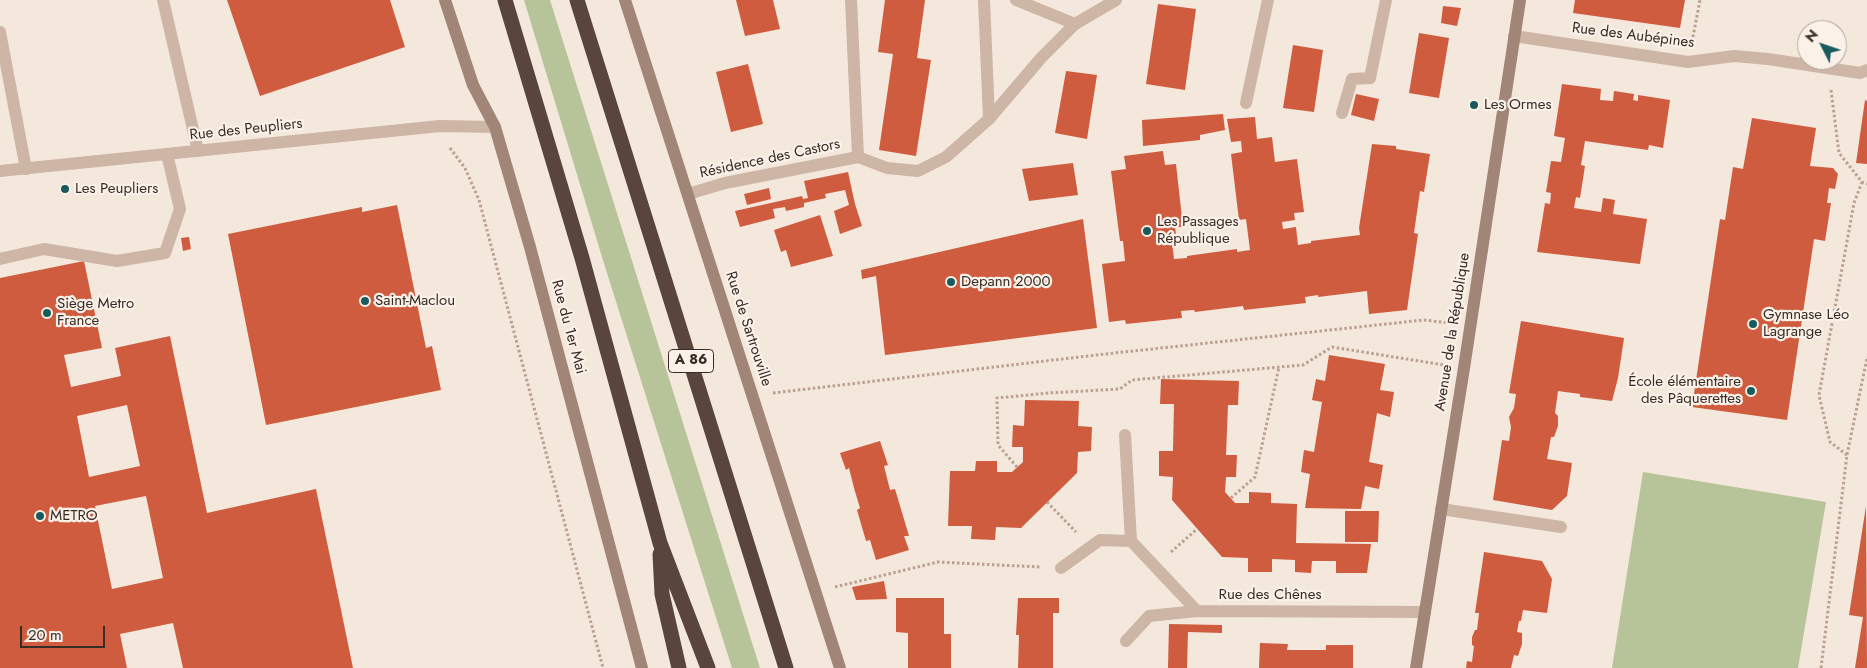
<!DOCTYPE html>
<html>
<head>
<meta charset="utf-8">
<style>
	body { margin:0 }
	#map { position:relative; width:1867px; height:668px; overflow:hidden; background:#f4e7db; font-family:Jost,sans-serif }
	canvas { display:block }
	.north { position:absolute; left:1797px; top:20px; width:50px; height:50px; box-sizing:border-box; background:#fbf1e8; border:1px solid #ada29b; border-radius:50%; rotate:311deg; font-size:14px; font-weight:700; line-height:20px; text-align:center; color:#382c27 }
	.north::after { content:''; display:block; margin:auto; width:18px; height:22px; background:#195b5d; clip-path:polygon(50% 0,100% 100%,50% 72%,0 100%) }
	.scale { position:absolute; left:20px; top:626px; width:85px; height:22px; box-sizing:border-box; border:2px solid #382c27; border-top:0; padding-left:6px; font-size:15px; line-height:18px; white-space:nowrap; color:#382c27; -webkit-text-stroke:4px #fbf1e8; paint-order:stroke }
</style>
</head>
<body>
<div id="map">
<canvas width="1867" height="668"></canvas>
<div class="north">N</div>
<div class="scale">20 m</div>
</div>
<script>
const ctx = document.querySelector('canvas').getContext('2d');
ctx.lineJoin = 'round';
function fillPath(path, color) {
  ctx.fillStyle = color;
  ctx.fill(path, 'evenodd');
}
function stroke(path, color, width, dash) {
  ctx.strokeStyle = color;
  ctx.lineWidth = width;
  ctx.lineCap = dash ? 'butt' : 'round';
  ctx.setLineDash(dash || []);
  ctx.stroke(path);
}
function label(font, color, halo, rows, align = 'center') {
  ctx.font = font + ' Jost,sans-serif';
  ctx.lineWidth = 4.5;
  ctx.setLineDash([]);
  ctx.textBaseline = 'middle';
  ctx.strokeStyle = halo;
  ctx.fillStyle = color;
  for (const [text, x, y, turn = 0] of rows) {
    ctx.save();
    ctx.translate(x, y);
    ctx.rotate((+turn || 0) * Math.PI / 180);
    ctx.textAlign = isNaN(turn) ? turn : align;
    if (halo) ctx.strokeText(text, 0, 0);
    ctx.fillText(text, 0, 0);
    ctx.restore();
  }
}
const green = new Path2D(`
	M524,0H550L760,668H732L606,270Z
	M1643,472L1826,502L1798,668H1612Z`);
const building = new Path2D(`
	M227,0H390L405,47L260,96Z
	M736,0H773L780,29L745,36Z
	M885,0H925L917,58L931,60L916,156L879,150L893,54L878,52Z
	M1575,0H1685L1680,28L1573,13Z
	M1158,4L1196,9L1185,90L1146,84Z
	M1443,6L1461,8L1457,26L1441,23Z
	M1419,33L1449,38L1439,98L1409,93Z
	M1293,45L1323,50L1314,112L1283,108Z
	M748,64L763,124L731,132L716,72Z
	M1066,71L1097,75L1087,139L1055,133Z
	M1562,84L1601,89L1600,100L1613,101L1614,91L1634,94L1633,100L1638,101V95L1670,100L1663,148L1649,145L1648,150L1585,141L1581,165L1585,166L1580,198L1576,197L1574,208L1601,212L1603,198L1615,200L1613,214L1647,219L1640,264L1537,252L1545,203L1550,204L1551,193L1546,192L1551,161L1561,162L1565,138L1554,136Z
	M1356,94L1379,99L1374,121L1351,115Z
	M1865,100L1867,101V164L1856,163Z
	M1223,114L1225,130L1200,135V140L1143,146L1142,120Z
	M1255,117L1257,139L1272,137L1275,162L1297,159L1304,212L1294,213L1295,220L1282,222L1283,229L1296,227L1298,245L1311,243V241L1360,235L1359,228L1372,144L1396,146V149L1430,154L1424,192L1420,191L1414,233L1418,234L1407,310L1369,314L1367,291L1318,297V295L1305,297L1306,303L1244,310L1243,306L1195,312L1194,310L1181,311L1182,318L1126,324L1125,320L1109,322L1102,264L1125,261L1123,241H1120L1111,171L1126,169L1124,156L1163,151L1165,165L1176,164L1183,227H1175L1176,234L1159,237V243L1172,242L1174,259L1187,258V256L1237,249V252L1250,250L1246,219L1239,220L1231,154L1242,152L1241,141L1231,142L1227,119Z
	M1752,118L1816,128L1810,166L1833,168L1838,174L1835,189L1829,188L1827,203H1831L1825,241L1814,239L1787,420L1692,407L1720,219L1725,220L1733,167L1743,169Z
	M1073,163L1078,195L1029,201L1022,169Z
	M848,172L855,204L862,226L840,234L834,211L849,205L845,190L825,194L826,198L804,203V207L786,211L785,207L773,209L775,218L740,227L735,211L802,196L803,199L808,198L804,181Z
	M769,188L771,199L747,205L744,194Z
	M397,205L426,348L432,346L441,390L266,425L228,234L362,207V212Z
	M820,215L833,256L791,267L786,250L781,252L774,230Z
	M1083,219L1097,328L885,355L876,276L862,279L861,270Z
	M189,237L191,249L183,251L181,238Z
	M84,261L102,348L64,355L71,387L121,376L115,348L170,336L207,513L316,489L353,668H183L173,623L120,634L127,668H0V278ZM127,405L140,466L89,477L77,416ZM146,496L163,578L112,589L95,506Z
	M1521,321L1624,338L1618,378L1612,401L1580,397V394L1558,391L1555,413L1558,416V426L1554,437H1551L1547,459L1572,463L1567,496L1552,510L1493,500L1502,440L1509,441L1511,427L1509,417L1514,408L1516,394L1509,393Z
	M1329,355L1385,364L1380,390L1394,392L1390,417L1377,413L1369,462L1383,465L1379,489L1365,486L1361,509L1305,508L1310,474L1301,472L1304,450L1314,452L1322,402L1312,400L1316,379L1325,381Z
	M1161,379L1239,381L1238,405H1228L1226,455H1237L1236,477H1226L1225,492L1235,503H1249V492L1271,493V503L1297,504L1296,543L1371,544L1367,573H1336V561H1312L1311,573L1295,572V560L1272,559V572H1248V558L1222,557L1172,500L1173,477L1159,476V451H1173L1174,404H1160Z
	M1025,400L1079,401L1078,426L1092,427L1091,451L1078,452L1077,473L1021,528L996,527L995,540L971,539L972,526H948L950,471H975L976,461H997V472H1012L1023,462V447H1012L1013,425L1024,426Z
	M880,441L888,465L884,466L890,490L895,489L909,536H904L909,550L876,560L870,540L866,541L857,510L860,508L854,488L849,468L846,470L840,453Z
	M1866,506L1867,668H1855L1863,617L1849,615Z
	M1345,511H1379L1378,542H1345Z
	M1484,552L1542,561L1552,579L1547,613L1523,610L1521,621H1519L1517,632L1522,633V644L1518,656L1514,655L1511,668H1466L1467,661L1472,662L1474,646L1472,645V637L1475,630H1477L1479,613H1475Z
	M884,581L887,599L856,600L852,587Z
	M896,598H944V634H951V668H908V633L896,632Z
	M1018,598H1059V613H1053V668H1018L1019,635H1016Z
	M1169,624L1222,625V633L1188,632L1187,668H1168Z
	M1260,643L1288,644L1287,650H1326V645H1353V668H1259Z`);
const path = new Path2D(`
	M1692,42L1700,0
	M1831,90L1839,153L1862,182L1867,184
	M450,148L465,168L479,200L603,668
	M773,393L1105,354L1424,320L1450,323
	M1847,455L1830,442L1819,395L1854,203L1862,182
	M1017,467L998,445L997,398L1048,393L1120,389L1132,380L1303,365L1332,347L1444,365
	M1231,498L1255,477L1279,367
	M1047,502L1076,532
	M1171,552L1197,529
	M835,587L938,562L1040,567
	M1821,668L1847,455L1867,358`);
const service = new Path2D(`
	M163,0L198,151
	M1016,0L1075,24
	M0,32L26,169
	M0,259L44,249L117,261L165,253L180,209L167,154
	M1125,435L1131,541
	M1441,509L1561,527`);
const minor = new Path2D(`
	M851,0L858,157
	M984,0L989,119
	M1514,36L1688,62L1734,56L1768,59L1860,73L1867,70
	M1246,103L1268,0
	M1342,113L1352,79L1370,78L1386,0
	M0,171L440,126L495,127
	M688,194L725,183L858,157L887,168L918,171L946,157L989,119L1041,58L1075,24L1116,0
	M1061,568L1100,540L1131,541L1197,611
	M1126,641L1149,616L1197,611L1425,612`);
const secondary = new Path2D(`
	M445,0L473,85L495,127L530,247L642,668
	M625,0L840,668
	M1416,668L1464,368L1520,0`);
const motorway = new Path2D(`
	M505,0L582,258L660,543L708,668
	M577,0L786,668
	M660,554L662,594L679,668`);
const markers = [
	[1474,105,5,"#195b5d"],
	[65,189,5,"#195b5d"],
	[1147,231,5,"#195b5d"],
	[951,282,5,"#195b5d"],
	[365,301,5,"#195b5d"],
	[47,313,5,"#195b5d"],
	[1753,324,5,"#195b5d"],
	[1751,391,5,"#195b5d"],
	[40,516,5,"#195b5d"]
];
const shields = [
	[691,361,45]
];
const shieldNames = [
	["A 86",691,361]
];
const streetNames = [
	["Rue des Aubépines",1633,36,7],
	["Rue des Peupliers",246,130,-6],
	["Résidence des Castors",770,159,-12],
	["Rue du 1er Mai",568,327,75],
	["Rue de Sartrouville",748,329,72],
	["Avenue de la République",1453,332,-81],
	["Rue des Chênes",1270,595]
];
const poiNames = [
	["Les Ormes",1484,105],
	["Les Peupliers",75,189],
	["Les Passages",1157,222],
	["République",1157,239],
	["Depann 2000",961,282],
	["Saint-Maclou",375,301],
	["Siège Metro",57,304],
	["France",57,321],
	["Gymnase Léo",1763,315],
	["Lagrange",1763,332],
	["École élémentaire",1741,382,"right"],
	["des Pâquerettes",1741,399,"right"],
	["METRO",50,516]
];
fillPath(green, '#b7c49a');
fillPath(building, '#cf5c3e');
stroke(path, '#b9a090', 3, [2.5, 2.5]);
stroke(service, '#cdb6a6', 12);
stroke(minor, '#cdb6a6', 12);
stroke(secondary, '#a18577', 12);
stroke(motorway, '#5a453e', 15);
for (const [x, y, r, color] of markers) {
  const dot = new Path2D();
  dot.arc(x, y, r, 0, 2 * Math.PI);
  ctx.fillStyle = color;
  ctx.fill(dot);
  stroke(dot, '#fbf1e8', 2);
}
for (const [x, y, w] of shields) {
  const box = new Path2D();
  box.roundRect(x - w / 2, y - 11.5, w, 23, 4);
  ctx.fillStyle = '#fbf1e8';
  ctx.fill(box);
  stroke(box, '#382c27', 1);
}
label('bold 14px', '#382c27', null, shieldNames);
label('15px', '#382c27', '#fbf1e8', streetNames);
label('15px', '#382c27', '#fbf1e8', poiNames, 'left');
</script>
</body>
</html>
